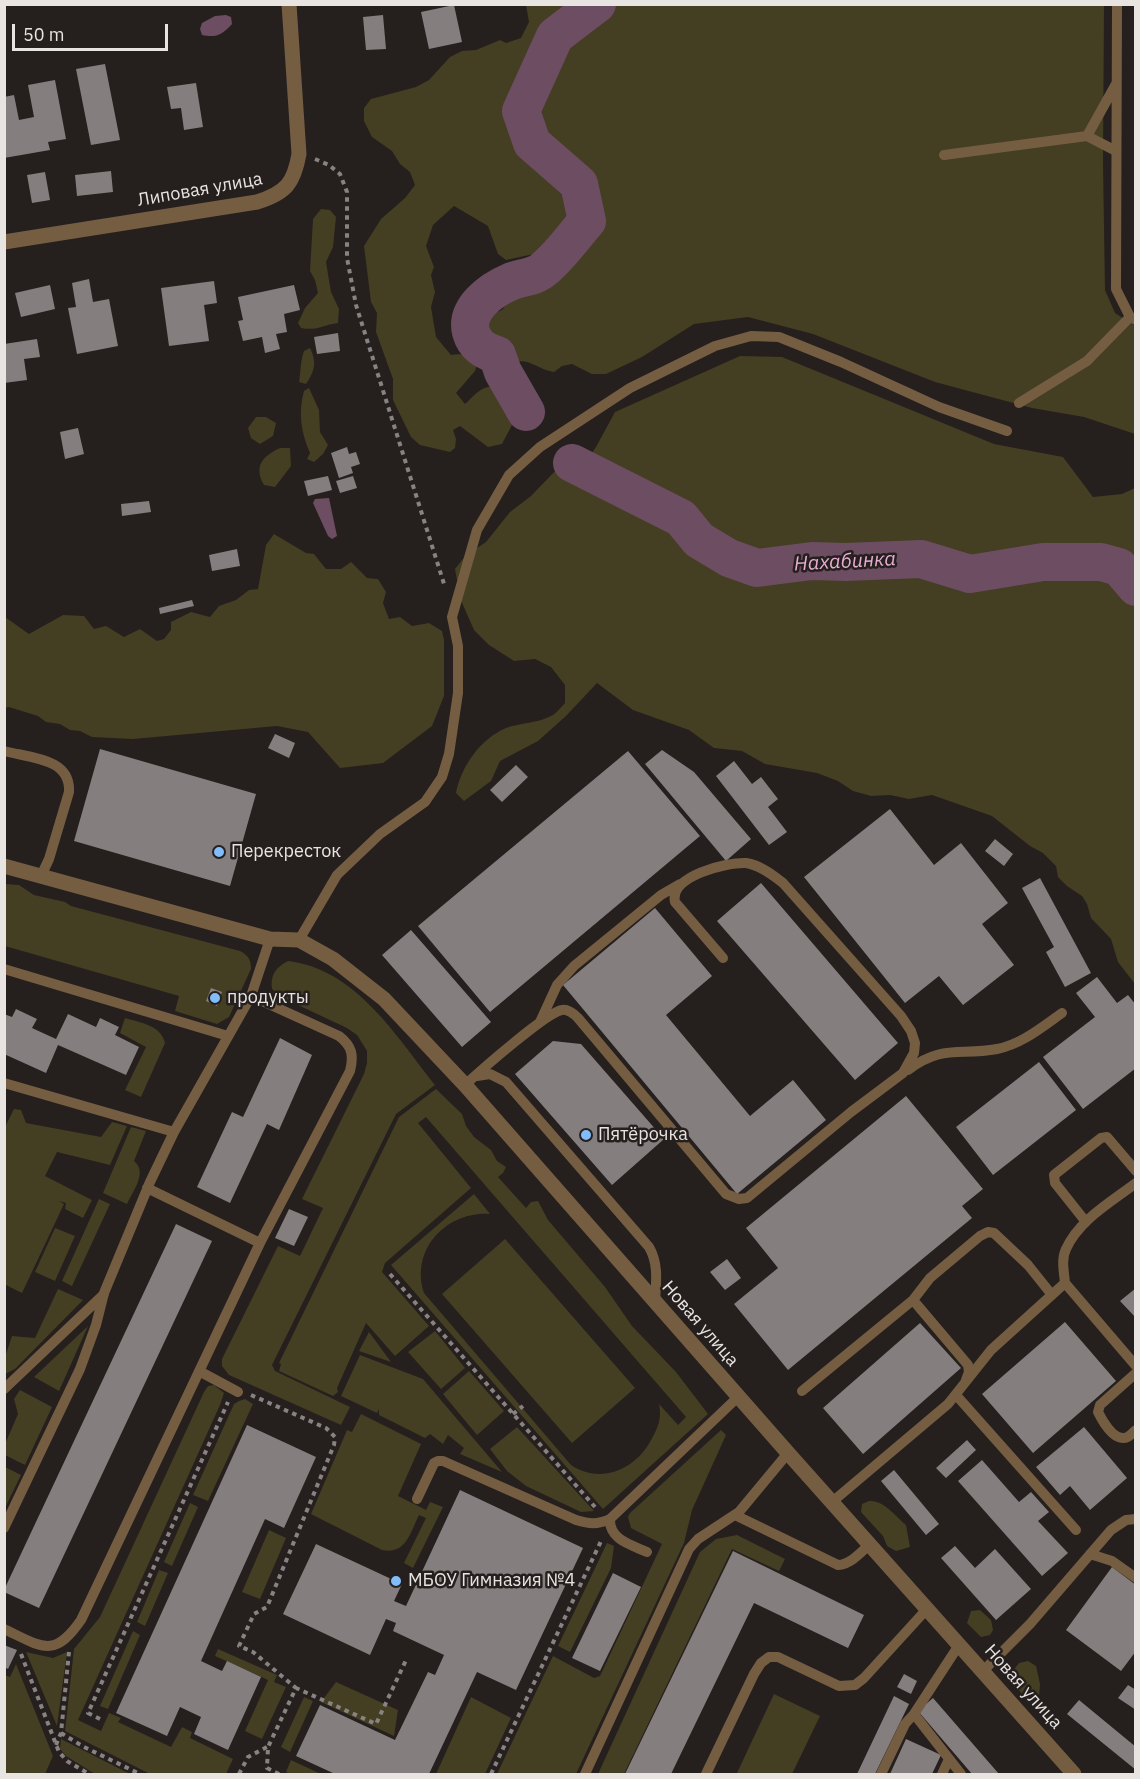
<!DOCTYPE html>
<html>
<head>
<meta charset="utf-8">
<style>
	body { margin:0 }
	#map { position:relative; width:1140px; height:1779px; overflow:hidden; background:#251f1e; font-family:"IBM Plex Sans",sans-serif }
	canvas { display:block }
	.frame { position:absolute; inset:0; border:6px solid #e7e4e2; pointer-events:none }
	.scale { position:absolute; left:12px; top:24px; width:156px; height:27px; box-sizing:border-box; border:3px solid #e7e4e2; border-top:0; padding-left:8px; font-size:18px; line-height:21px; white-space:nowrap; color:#e7e4e2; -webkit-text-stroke:4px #251f1e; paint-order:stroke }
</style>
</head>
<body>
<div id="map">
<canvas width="1140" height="1779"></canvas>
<div class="frame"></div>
<div class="scale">50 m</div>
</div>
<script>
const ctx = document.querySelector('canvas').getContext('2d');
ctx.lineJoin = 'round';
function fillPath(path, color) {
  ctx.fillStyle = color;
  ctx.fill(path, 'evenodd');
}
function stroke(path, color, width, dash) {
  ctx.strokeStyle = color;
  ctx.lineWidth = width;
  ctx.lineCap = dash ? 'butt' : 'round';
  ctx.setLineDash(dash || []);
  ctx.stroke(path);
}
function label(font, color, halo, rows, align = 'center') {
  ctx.font = font + ' "IBM Plex Sans",sans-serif';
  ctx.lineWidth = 5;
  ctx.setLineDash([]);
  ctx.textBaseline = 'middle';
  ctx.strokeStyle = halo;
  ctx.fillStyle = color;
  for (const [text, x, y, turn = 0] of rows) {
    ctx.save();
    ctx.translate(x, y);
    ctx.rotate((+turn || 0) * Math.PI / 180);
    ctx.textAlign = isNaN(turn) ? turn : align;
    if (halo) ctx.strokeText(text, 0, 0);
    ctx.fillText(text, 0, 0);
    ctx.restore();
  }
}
const green = new Path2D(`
	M526,5H1104L1103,163L1105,290L1115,313L1135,326V434L1084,417L1032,408L935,382L813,334L748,317L694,324L642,357L606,374H592L572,364L562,366L554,372C542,370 535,364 527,362C516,359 503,365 493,368L483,360L481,330L491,316L503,309L509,297L525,281H537L553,256L534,254L506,260L498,254L488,226L454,206L433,225L426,246L434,267L431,275L435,292L431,307L436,337L451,355C462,353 469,355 478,362L475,371L456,393L465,404C472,398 478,389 488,387C505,383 518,402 515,418C512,426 506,436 502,444L488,447L460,426L453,430L456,439L455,448L450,452L420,445L411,437L393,400V379L376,332L377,313L371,302L364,246L381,219L405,198L415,185L410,172L400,164L392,151L372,137L364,121V108L371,99L416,87L429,80L450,57L462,51L476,50L500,40L506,43L521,38L529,22Z
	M321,209L330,210L336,217L333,247L326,262L331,292L339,309L338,323C323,325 317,331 301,328L298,323L305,308L318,293L315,280L310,271L313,219Z
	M310,348C317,362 315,371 306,384L299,382C301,371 300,362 304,351Z
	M740,356L782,357L994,444L1063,457L1093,497L1122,494L1135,488V984L1118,962L1111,939L1091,918L1087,904L1082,896L1067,886L1058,877L1056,866L1043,853L1030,846L992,816L932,795L909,799L890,795L871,796L853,791L838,781L817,773L765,764L742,751L714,748L689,730L633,710L597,683L566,716L538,741L500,761L491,781L464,801L456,793C461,767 480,739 506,728C520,723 538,723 551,716C556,714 561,707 565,703V685L551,667L535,659L514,661L489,645L474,630L460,598L455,569L466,555L486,542L510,512L531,496L557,469L582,467L596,447L615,412Z
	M309,388L319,410L320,432L328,445L323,454L314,462L307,459L310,453C301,433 298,412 304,391Z
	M256,417H266L276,423L273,436L260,444L251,438L248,428Z
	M280,448H290L291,466L275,487L264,485C253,466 263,456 280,448Z
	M274,534L306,553L314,554L326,569H341L351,562L367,578L378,579L386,592L383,603L389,619L400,617L412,626L429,623L442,631L444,640V696L432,726L383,763L340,768L308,732L277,726L133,739L92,737L80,731L70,730L60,724L46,722L38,716L9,707L5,708V617L29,634L63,615L84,616L94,629L106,626L124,637L140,629L157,641L164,639L171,630V622L191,612L210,617L219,606L236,600L249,590L258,589L266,545Z
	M4,884L19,885L34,895L65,902L71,906L240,951C249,956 251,960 251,969L229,1017L217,1024L175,1011L179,996L5,946Z
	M288,961C356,969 396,1036 435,1085L396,1114L272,1365L275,1371L350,1407L341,1425L229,1375L222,1366V1359L278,1246L300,1256L323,1208L302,1199L364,1074L367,1063V1051L357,1035L347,1028L283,998L272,989C270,975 276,967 288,961Z
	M125,1018C141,1023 161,1025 165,1043L141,1097L125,1090L146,1047L120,1033Z
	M436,1089L462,1114L466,1126L474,1137L491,1150L497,1161L506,1167L503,1173L498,1177L526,1208L531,1202L538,1201L548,1220L605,1287L632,1326L676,1372L708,1414L603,1509L391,1265L474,1194L490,1214C447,1211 410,1249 424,1293L571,1465C601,1485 636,1469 651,1440C658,1428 662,1418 659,1404L678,1425L686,1417L426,1117L418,1123L471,1188L385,1263L382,1272L429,1326L395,1356L366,1323L337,1388L338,1392L333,1396L279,1371L281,1364L279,1363L399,1117Z
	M14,1109L21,1110L26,1123L101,1137L112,1122L127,1126L110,1165L57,1152L45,1176L92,1200L83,1218L65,1209L66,1203L59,1201L64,1204L22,1293L4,1284V1129Z
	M131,1127L146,1131L134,1161C148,1172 133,1191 127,1204L103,1193Z
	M99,1199L110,1204L72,1286L62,1281Z
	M55,1228L75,1236L55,1281L35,1272Z
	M505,1239L635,1388L572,1443L442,1294Z
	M58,1289L83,1300L15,1369L5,1374V1357L12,1336L35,1338Z
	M88,1326L59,1391L34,1377Z
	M435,1331L465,1368L441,1389L408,1352Z
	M369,1332L391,1362L359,1351Z
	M360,1355L423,1379L502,1472L460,1454L464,1448L448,1435L443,1444L430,1434L425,1438L379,1415V1409L377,1413L341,1396Z
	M469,1371L504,1411L477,1435L443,1394Z
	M214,1385L224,1393L220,1405L78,1720L101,1731L109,1713L121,1718L118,1722L171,1747L182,1727L192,1732L190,1738L233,1759L226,1774H150L65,1731L74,1649L100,1617L204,1392L208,1386Z
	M20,1390L52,1407L25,1465L5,1455V1444L18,1414L14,1399Z
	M245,1399L253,1404L208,1501L193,1495L234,1404L239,1401Z
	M361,1414L421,1444L398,1496L426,1510L430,1502L443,1507L413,1568L404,1563L426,1518L419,1515C410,1533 406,1555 382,1550L311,1514L347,1430L352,1432Z
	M517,1427L594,1511L581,1512L526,1486L507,1471L490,1449Z
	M721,1430L726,1435L692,1510L684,1543L576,1774H497L553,1656L594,1678L600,1676L662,1544L631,1528L628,1517L630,1513Z
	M5,1467L21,1475L5,1508Z
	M869,1501C884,1500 895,1516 906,1525L910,1547L896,1551L887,1546L883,1536L861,1512L862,1504Z
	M190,1503L198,1507L172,1566L164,1562Z
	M269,1530L286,1538L260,1599L242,1592Z
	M737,1535L785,1559L779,1571L732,1549L624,1774H598L700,1552L716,1539Z
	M607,1543L614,1546L611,1568L570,1652L558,1646Z
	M159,1570L168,1573L145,1626L137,1622Z
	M980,1610L991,1620L993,1630L990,1635L981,1637L967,1623L971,1611Z
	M133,1631L140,1635L108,1709L100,1706Z
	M218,1649L277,1675L274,1682L286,1687L262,1739L245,1731L268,1680L215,1656Z
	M26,1652L53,1658L67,1652L57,1726Z
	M1028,1661L1036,1666L1040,1684L1039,1699L1030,1702L1010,1681L1012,1672L1019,1663Z
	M16,1664L53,1756L45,1774H5V1675L10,1677Z
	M336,1682L398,1710L394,1736L321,1702Z
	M774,1694L820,1716L792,1774H741L737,1773Z
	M304,1697L313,1701L290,1752L281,1747Z
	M471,1697L511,1718L485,1774H436Z
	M61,1739L130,1774H95L66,1756L60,1749Z
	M291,1760L321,1774H291L286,1772Z`);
const water = new Path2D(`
	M226,15L231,17L232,24C222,35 216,38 202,35L200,29L202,23L215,16Z
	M329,498L337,536L332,539L328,536L313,503L315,499Z`);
const river = new Path2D(`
	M526,412L503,372L497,355C485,351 475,346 471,332C465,309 491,290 510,282C521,277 534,278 544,269C560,256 573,237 587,221L579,184L532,143L521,111L555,36L597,4
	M572,463L681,518L699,540L729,558L757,568L812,561L846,562L921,559L970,574L1043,562H1101L1119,567L1136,587`);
const building = new Path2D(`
	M454,5L462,42L429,49L421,12Z
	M383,15L386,49L366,50L363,17Z
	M105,64L120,140L91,145L76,69Z
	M55,80L66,139L48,142L50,150L4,158V97L14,95L19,120L34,117L28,85Z
	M196,83L203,127L184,130L181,108L171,109L167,87Z
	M111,171L113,192L77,196L75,175Z
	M45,172L50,200L32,203L27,175Z
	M89,279L93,302L109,299L118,346L77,354L68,308L76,307L72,283Z
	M214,281L217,303L204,305L209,341L169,346L161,288Z
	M50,285L55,309L21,317L15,293Z
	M294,285L300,310L284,314L287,332L276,334L280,349L265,353L262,337L243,341L238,321L243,320L238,297Z
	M338,333L340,351L317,354L314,337Z
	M37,339L40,357L24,359L27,380L4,383V344Z
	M78,428L84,454L65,459L60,432Z
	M347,447L349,454L356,452L360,464L351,467L353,473L339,478L331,453Z
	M328,476L332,490L308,496L304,481Z
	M353,476L357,488L340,493L336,481Z
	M149,501L151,512L122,516L121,504Z
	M237,549L240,566L212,571L209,555Z
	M192,600L194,606L160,614L159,608Z
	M275,734L295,743L289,758L268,748Z
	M100,749L256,794L230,886L74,841Z
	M662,750L694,772L751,839L726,861L645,764Z
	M628,751L700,836L490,1012L418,926Z
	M734,761L752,784L761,777L778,799L768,807L787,832L769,845L716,776Z
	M516,765L528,777L502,802L490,790Z
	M890,809L934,865L961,843L1008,903L982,924L1014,965L963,1005L939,976L905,1003L804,877Z
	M995,839L1013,854L1004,866L985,851Z
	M1040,878L1091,973L1065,987L1046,952L1054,947L1022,888Z
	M761,883L898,1043L855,1080L717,921Z
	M655,908L712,976L666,1015L750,1116L793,1080L826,1120L737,1194L563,985Z
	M411,930L491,1022L462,1047L382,955Z
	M1097,977L1117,1003L1128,995L1136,1005V1068L1083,1109L1043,1057L1095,1017L1076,993Z
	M211,988L222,992L217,1006L206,1001Z
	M16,1009L37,1019L32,1028L56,1039L68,1014L96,1027L100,1018L119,1027L115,1035L139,1047L126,1075L58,1045L46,1073L4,1054V1014L12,1017Z
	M280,1038L312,1055L279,1130L267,1124L230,1203L197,1187L232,1112L243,1117Z
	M553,1041L581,1044L664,1139L612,1185L515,1074Z
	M1039,1062L1076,1110L993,1175L956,1127Z
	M906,1096L983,1189L962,1206L972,1218L788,1370L734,1304L778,1268L746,1228Z
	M289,1209L308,1217L294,1246L275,1238Z
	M176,1224L212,1241L39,1608L4,1592V1590Z
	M727,1259L741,1278L725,1290L710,1272Z
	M1136,1288V1318L1120,1301Z
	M1065,1322L1116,1381L1033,1453L982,1394Z
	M920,1323L961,1368L863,1454L823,1408Z
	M247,1425L316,1457L284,1528L265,1519L201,1661L222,1671L227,1661L261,1677L228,1750L194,1734L201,1717L180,1707L167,1736L116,1713Z
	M1084,1427L1127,1478L1090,1510L1070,1486L1060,1495L1036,1467Z
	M967,1440L976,1450L946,1478L936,1468Z
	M982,1460L1019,1502L1031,1492L1049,1512L1038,1521L1068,1553L1042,1576L958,1481Z
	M894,1470L939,1524L926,1535L881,1481Z
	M460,1490L583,1548L516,1690L477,1672L429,1774H335L296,1756L320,1705L395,1740L428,1672L435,1675L444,1655L393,1631L396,1623L386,1619L370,1655L283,1614L316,1544L402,1584L394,1601L406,1606Z
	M955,1546L975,1568L995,1549L1031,1589L996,1620L941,1558Z
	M733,1551L864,1615L848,1648L754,1603L671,1774H625Z
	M1112,1567L1136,1585V1651L1121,1671L1066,1630Z
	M613,1573L641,1587L600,1671L572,1658Z
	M4,1645L17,1650L8,1669L4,1667Z
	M904,1674L917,1681L911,1694L897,1687Z
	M1128,1685L1136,1690V1710L1118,1698Z
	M894,1696L909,1704L875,1774H857Z
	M933,1698L999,1774H972L918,1711Z
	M1079,1700L1136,1747V1770L1067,1714Z
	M906,1739L941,1755L932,1774H890Z`);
const path = new Path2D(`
	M315,159L329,165L340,174L347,192V258L356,305L445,587
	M390,1274L595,1507
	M251,1395L326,1428L335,1437L334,1445L267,1607L254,1614L239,1646L253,1652L296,1688
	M513,1414L523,1406
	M21,1654L59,1752L67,1761L89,1774
	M100,1719L88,1713L228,1402
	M61,1733L84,1747L140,1774
	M56,1745L61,1733L69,1652
	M239,1774L248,1757L267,1747
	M279,1774L267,1768L268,1747L296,1688L376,1724L407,1658
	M491,1774L602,1539`);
const service = new Path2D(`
	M1117,4L1116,289L1130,317L1136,320
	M1087,136L1116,151
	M944,155L1087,136L1116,84
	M1019,403L1087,361L1130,317
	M4,751C30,758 71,758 69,792L49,859L41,876
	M299,940L337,875L380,834L425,802L442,777L449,754L458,693V646L452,617L477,530L509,475L540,447L630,388L715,346L751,336L779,337L841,362L939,407L1007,431
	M4,969L228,1036
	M540,1022L557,985L574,966L661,895L680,884
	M908,1070C943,1044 959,1056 997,1049C1022,1044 1042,1027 1062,1013
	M477,1076L490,1074L506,1082L649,1247C659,1264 656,1283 655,1302
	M4,1083L174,1132
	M465,1085C480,1071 547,1012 562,1010C568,1009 574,1014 578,1018L726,1194L739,1199L747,1198L851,1112L903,1073L914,1053L915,1043L911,1031L901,1016L783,883C773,875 760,865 746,863C727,862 669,876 675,902L723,958
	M147,1188L260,1243
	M1086,1222L1055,1183L1054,1175L1101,1138L1107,1137L1136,1171
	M1065,1283C1064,1272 1061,1259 1066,1249C1079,1220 1111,1202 1136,1183
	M913,1300L930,1278L980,1236L988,1232L994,1233L1028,1265L1052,1295
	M199,1371L238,1392
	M1136,1373L1100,1405L1098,1412C1102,1420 1112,1438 1123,1438C1128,1439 1132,1433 1136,1430
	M4,1389L104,1294
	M802,1391L913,1300L968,1365L969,1372L966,1380
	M956,1395L1076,1530
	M417,1499L434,1463L438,1461H443L576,1520C589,1524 597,1525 610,1519L738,1397
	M832,1502L948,1404L991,1350L1065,1283L1136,1366
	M735,1515L838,1565C851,1564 860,1553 870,1544
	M610,1519C609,1540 632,1545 647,1552
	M4,1528L80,1369L96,1325L104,1293L150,1182L174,1132L251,996L270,939
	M1090,1554L1112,1561L1136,1578
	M4,1629C42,1647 54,1659 81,1620L260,1243L350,1071C354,1055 352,1046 339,1036L251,996
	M983,1671L1030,1624L1111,1530L1126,1520L1136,1519
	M914,1714L961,1774
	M585,1774L689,1549L698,1539L739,1512L788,1453
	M706,1774L754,1674L761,1663L769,1657H778L839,1686L855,1685L864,1678L926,1610
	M881,1774L905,1724L914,1714L959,1645
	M942,1774L949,1759`);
const minor = new Path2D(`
	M4,242L257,202C286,193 294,183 299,154L289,4`);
const tertiary = new Path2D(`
	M4,866L270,939L299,940L333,959L384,999L465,1085L788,1453L1074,1774`);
const markers = [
	[219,852,6,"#80bdfa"],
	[215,998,6,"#80bdfa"],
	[586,1135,6,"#80bdfa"],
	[396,1581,6,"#80bdfa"]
];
const streetNames = [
	["Липовая улица",200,190,-10],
	["Новая улица",700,1324,49],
	["Новая улица",1023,1687,48]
];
const poiNames = [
	["Перекресток",231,852],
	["продукты",227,998],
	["Пятёрочка",598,1135],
	["МБОУ Гимназия №4",408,1581]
];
const waterNames = [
	["Нахабинка",845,562,-3]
];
fillPath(green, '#443e22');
fillPath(water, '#6d4d62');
stroke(river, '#6d4d62', 38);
fillPath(building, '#857e7f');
stroke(path, '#888382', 4, [4.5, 4.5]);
stroke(service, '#755d42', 10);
stroke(minor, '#755d42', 15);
stroke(tertiary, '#755d42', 15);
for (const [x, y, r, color] of markers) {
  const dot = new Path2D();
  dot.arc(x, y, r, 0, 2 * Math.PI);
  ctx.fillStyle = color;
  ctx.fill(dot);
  stroke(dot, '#251f1e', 2);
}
label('18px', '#e7e4e2', '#251f1e', streetNames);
label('18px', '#e7e4e2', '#251f1e', poiNames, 'left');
label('italic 20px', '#e6acd3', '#251f1e', waterNames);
</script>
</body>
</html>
